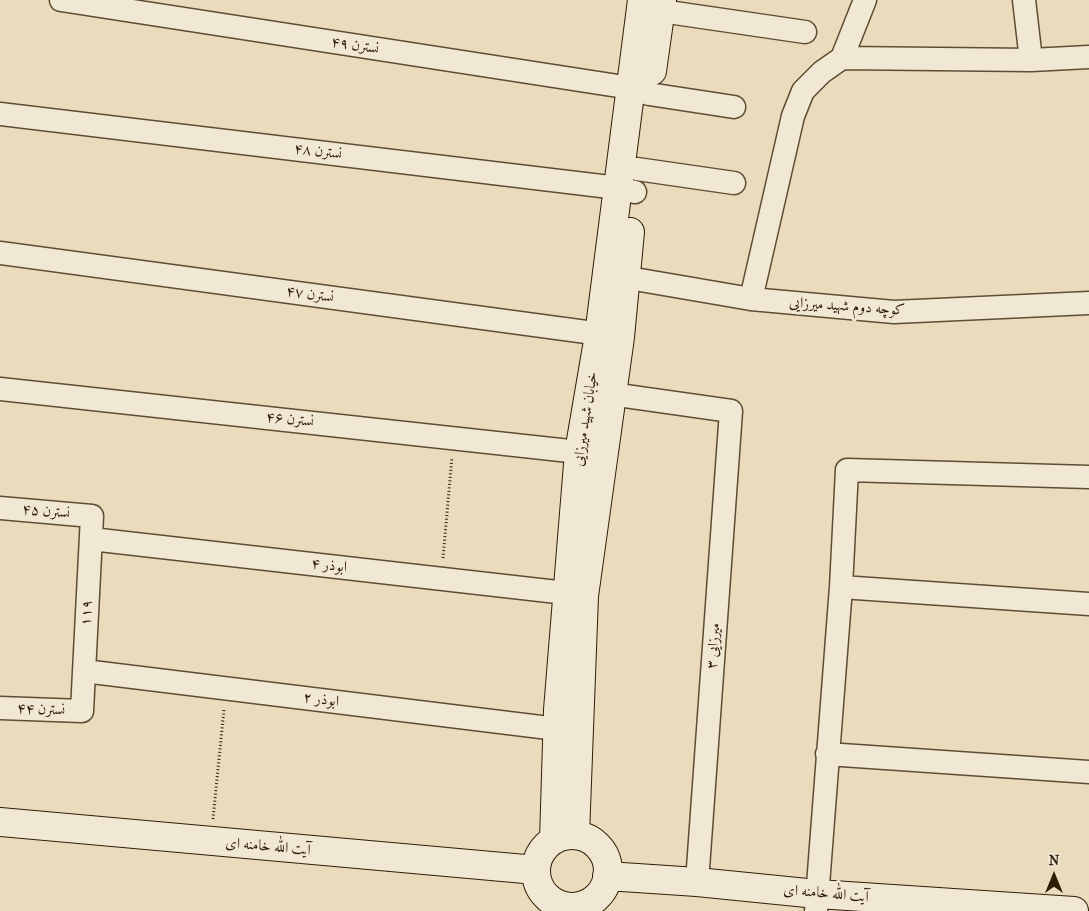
<!DOCTYPE html>
<html>
<head>
<meta charset="utf-8">
<style>
	body { margin:0 }
	#map { position:relative; width:1089px; height:911px; overflow:hidden; background:#e9dbbb; font-family:"IM FELL French Canon",serif }
	canvas { display:block }
	.north { position:absolute; left:1029px; top:851px; width:50px; height:50px; -webkit-text-stroke:4px #f1e8d3; paint-order:stroke; rotate:0deg; font-size:14px; font-weight:700; line-height:20px; text-align:center; color:#2f1e06 }
	.north::after { content:''; display:block; margin:auto; width:18px; height:22px; background:#2f1e06; clip-path:polygon(50% 0,100% 100%,50% 72%,0 100%) }
</style>
</head>
<body>
<div id="map">
<canvas width="1089" height="911"></canvas>
<div class="north">N</div>
</div>
<script>
const ctx = document.querySelector('canvas').getContext('2d');
ctx.lineJoin = 'round';
function stroke(path, color, width, dash) {
  ctx.strokeStyle = color;
  ctx.lineWidth = width;
  ctx.lineCap = dash ? 'butt' : 'round';
  ctx.setLineDash(dash || []);
  ctx.stroke(path);
}
function label(font, color, halo, rows, align = 'center') {
  ctx.font = font + ' "IM FELL French Canon",Amiri,serif';
  ctx.lineWidth = 5;
  ctx.setLineDash([]);
  ctx.textBaseline = 'middle';
  ctx.strokeStyle = halo;
  ctx.fillStyle = color;
  for (const [text, x, y, turn = 0] of rows) {
    ctx.save();
    ctx.translate(x, y);
    ctx.rotate((+turn || 0) * Math.PI / 180);
    ctx.textAlign = isNaN(turn) ? turn : align;
    if (halo) ctx.strokeText(text, 0, 0);
    ctx.fillText(text, 0, 0);
    ctx.restore();
  }
}
const path = new Path2D(`
	M443,558L452,457
	M213,819L224,709`);
const street = new Path2D(`
	M61,0L631,88L649,94L734,107
	M1024,0L1031,60L1089,57
	M661,11L805,32
	M842,58L1031,60
	M0,114L618,188L635,192
	M637,169L734,183
	M0,253L616,336
	M611,275L751,299L894,312L1089,303
	M751,299L793,116L803,91L822,72L842,58L865,0
	M0,389L579,452
	M611,394L731,411L697,882
	M0,508L92,516L82,711L0,708
	M91,539L566,593
	M841,587L1089,604
	M84,671L557,729
	M827,754L1089,772
	M569,911V906
	M816,911L841,587L847,470L1089,477`);
const secondary = new Path2D(`
	M652,71L662,0
	M0,822L536,870
	M575,835L584,596L620,337L630,232
	M536 871a36 36 0 1 1 72 0a36 36 0 1 1-72 0Z
	M554,840L558,710L579,452L599,335L642,0
	M607,876L697,882L817,894L1074,911`);
const streetNames = [
	["نسترن ۴۹",355,46,9],
	["نسترن ۴۸",318,152,7],
	["نسترن ۴۷",310,295,8],
	["کوچه دوم شهید میرزایی",847,307,4],
	["خیابان شهید میرزایی",586,419,-81],
	["نسترن ۴۶",290,420,6],
	["نسترن ۴۵",46,512,5],
	["ابوذر ۴",329,566,6],
	["۱۱۹",87,613,-87],
	["میرزایی ۳",714,646,-86],
	["ابوذر ۲",321,700,7],
	["نسترن ۴۴",41,710,2],
	["آیت الله خامنه ای",268,847,5],
	["آیت الله خامنه ای",826,894,5]
];
stroke(street, '#5e4d33', 25);
stroke(secondary, '#2f1e06', 30);
stroke(path, '#2f1e06', 3, [1, 2.5]);
stroke(street, '#f1e8d3', 22);
stroke(secondary, '#f1e8d3', 28);
label('15px', '#2f1e06', '#f1e8d3', streetNames);
</script>
</body>
</html>
